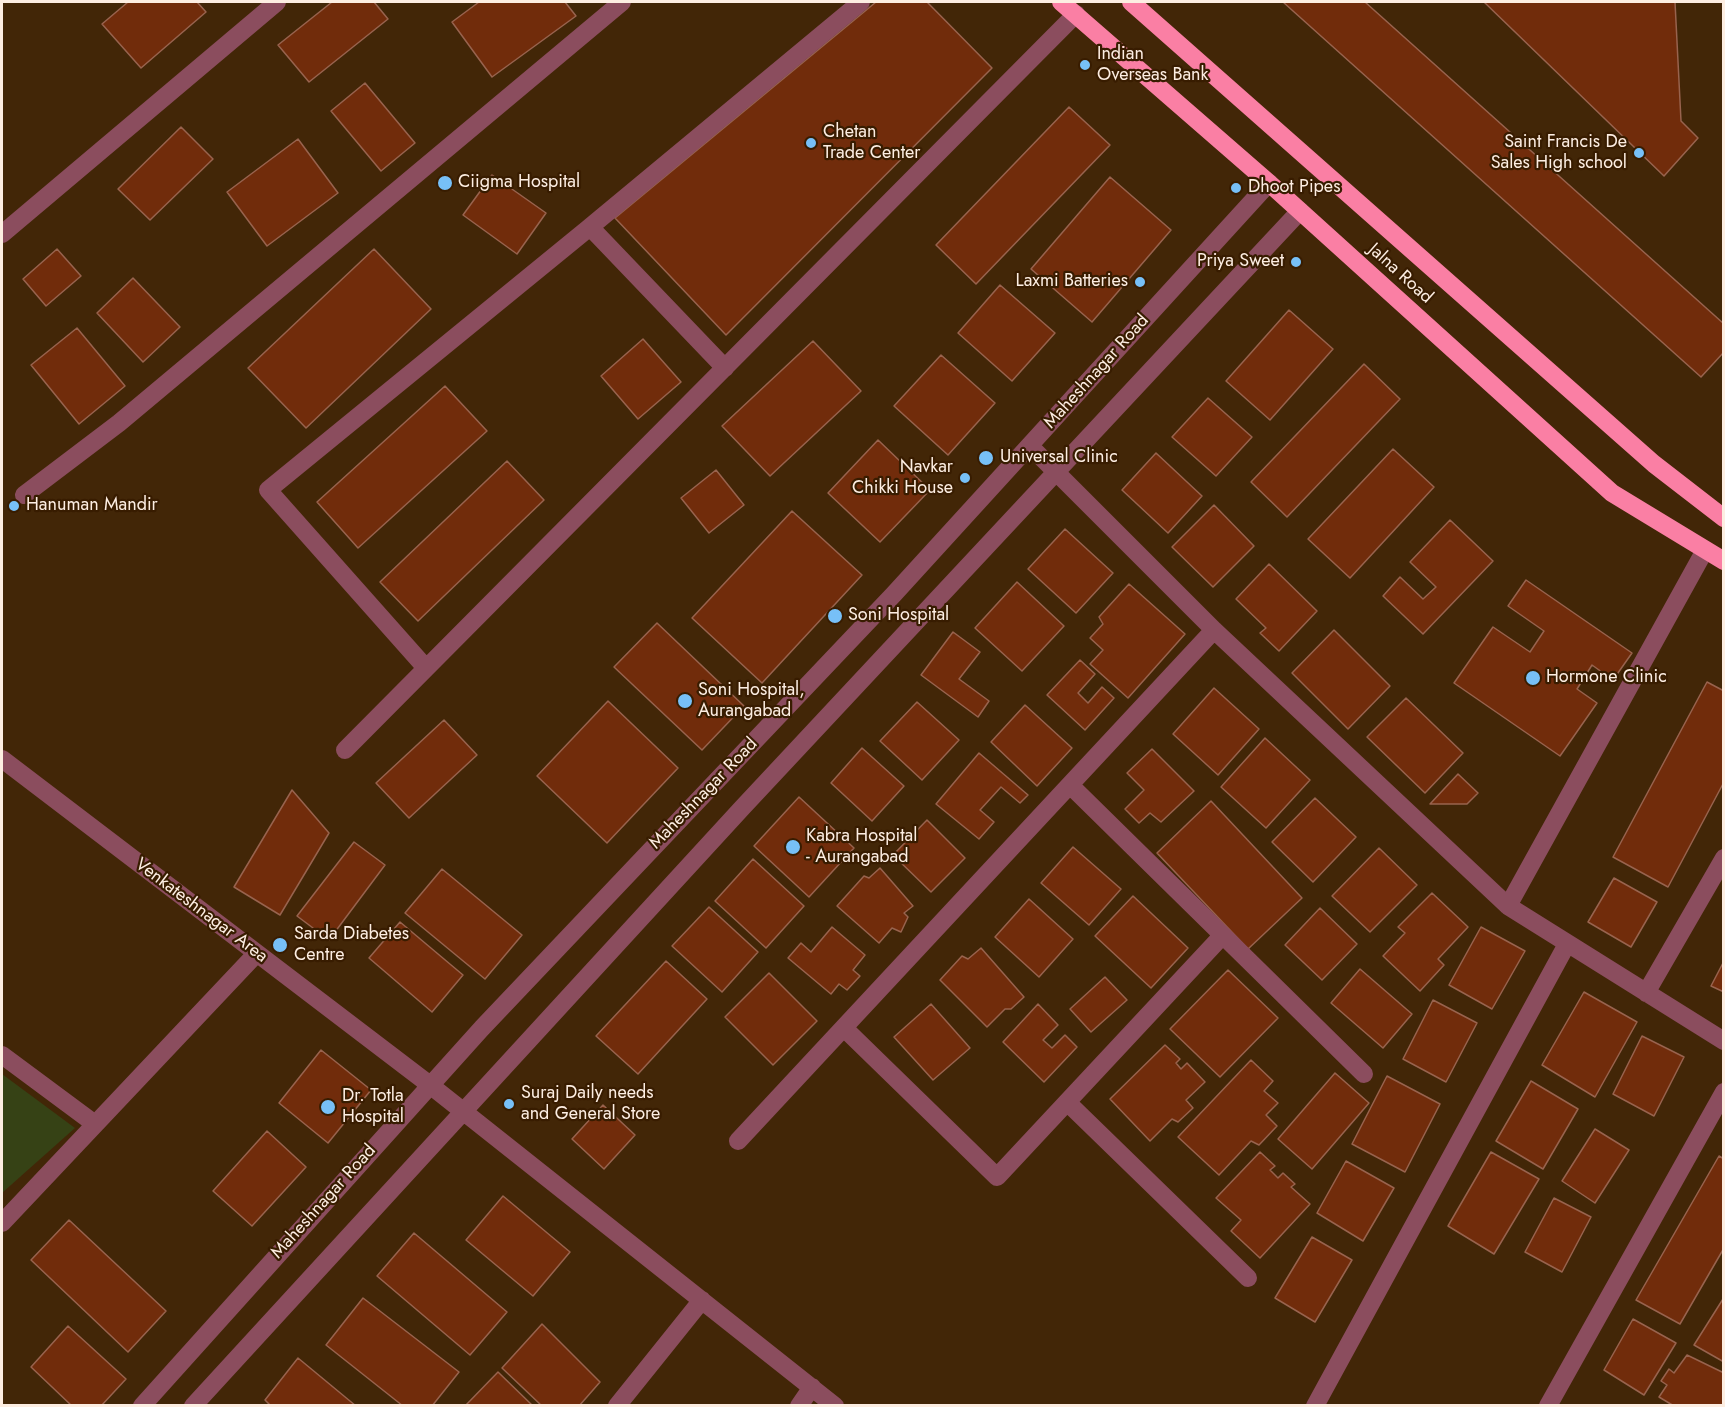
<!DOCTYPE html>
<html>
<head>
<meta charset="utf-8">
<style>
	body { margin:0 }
	#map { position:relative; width:1725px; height:1407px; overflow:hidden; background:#422607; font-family:Jost,sans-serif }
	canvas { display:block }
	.frame { position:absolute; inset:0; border:3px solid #fdeee2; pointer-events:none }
</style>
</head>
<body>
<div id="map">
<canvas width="1725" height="1407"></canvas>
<div class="frame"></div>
</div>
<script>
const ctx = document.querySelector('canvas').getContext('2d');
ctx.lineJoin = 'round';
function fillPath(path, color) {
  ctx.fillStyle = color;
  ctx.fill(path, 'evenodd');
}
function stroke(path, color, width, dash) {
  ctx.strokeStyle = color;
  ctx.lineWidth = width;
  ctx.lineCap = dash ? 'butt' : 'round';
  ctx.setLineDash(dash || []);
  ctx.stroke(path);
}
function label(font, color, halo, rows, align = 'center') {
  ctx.font = font + ' Jost,sans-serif';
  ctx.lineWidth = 4.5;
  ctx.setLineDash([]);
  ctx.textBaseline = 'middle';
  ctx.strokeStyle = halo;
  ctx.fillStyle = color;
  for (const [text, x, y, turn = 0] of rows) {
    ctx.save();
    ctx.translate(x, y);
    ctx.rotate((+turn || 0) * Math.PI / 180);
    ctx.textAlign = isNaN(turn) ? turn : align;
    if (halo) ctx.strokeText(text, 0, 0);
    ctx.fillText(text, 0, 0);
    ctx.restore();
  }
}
const green = new Path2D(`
	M2,1074L75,1128L2,1193Z`);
const building = new Path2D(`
	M128,2H197L206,12L141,68L102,24Z
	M332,2H374L388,19L309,82L278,45Z
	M479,2H565L576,16L492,77L452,22Z
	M876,2H927L992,68L726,335L615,218Z
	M1283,2H1365L1724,324V352L1701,377Z
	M1484,2H1675L1681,121L1698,138L1664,176Z
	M365,83L415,143L381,171L331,111Z
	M1069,107L1110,145L976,284L936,245Z
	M181,127L213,159L150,220L118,189Z
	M298,139L338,193L267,246L227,192Z
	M492,175L546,213L517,254L463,215Z
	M1110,177L1171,230L1092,322L1031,269Z
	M57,249L81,276L46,306L23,279Z
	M374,249L431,309L306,428L248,368Z
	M133,278L180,327L143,362L97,313Z
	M1000,285L1055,333L1012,381L958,333Z
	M1289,310L1333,349L1270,420L1226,381Z
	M77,328L125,386L79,424L31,365Z
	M643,339L681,382L638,419L601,376Z
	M813,341L861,391L770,476L722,426Z
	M941,355L995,403L948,455L894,406Z
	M1364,364L1400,399L1287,517L1251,482Z
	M445,386L487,431L358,548L317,502Z
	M1208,398L1252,437L1216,476L1172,437Z
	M878,440L930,490L880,542L828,493Z
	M1393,449L1434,487L1350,578L1308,539Z
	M1156,453L1202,496L1168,533L1122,490Z
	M507,461L544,500L418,621L380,582Z
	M716,470L744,505L709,533L681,498Z
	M1214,505L1254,546L1213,587L1172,547Z
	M792,511L862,575L762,683L692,618Z
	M1450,520L1493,561L1423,634L1383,596L1400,577L1423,599L1436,587L1410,562Z
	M1065,529L1113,573L1076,613L1028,569Z
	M1269,564L1317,611L1279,651L1260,633L1266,628L1236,599Z
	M1526,580L1632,653L1613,680L1592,665L1577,689L1597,703L1560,756L1454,683L1493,627L1530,652L1544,631L1508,606Z
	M1017,582L1064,626L1022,671L975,628Z
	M1129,584L1185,634L1128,698L1090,664L1103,650L1090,638L1103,624L1099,617Z
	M657,623L744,706L702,750L614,667Z
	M1334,630L1390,686L1348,729L1292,673Z
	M953,632L980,652L959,679L989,701L978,717L921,675Z
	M1080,660L1095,674L1078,693L1088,703L1102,687L1114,698L1085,730L1047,695Z
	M1707,682L1724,691V782L1668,887L1613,857Z
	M1214,688L1259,729L1218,775L1173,734Z
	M1406,698L1463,753L1425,793L1367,737Z
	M608,701L678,768L607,843L537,776Z
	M917,702L959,740L922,780L880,741Z
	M1025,705L1072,748L1037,786L991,742Z
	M444,720L477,755L409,818L376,783Z
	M1265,738L1310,780L1266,828L1221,787Z
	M862,748L904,786L872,821L831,783Z
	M1152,749L1194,791L1161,822L1150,813L1139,823L1125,809L1144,790L1127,773Z
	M979,753L1028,795L1020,803L1001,787L980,810L994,822L979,839L936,804Z
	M1458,774L1478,793L1467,804H1430Z
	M292,790L329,833L280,915L234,887Z
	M799,797L854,848L809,897L754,846Z
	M1315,798L1356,837L1313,882L1272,842Z
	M1211,801L1302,898L1248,949L1157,853Z
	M927,820L965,858L931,892L893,855Z
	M354,842L385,865L329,940L297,916Z
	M1073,847L1121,889L1089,925L1041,883Z
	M1379,848L1417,885L1370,932L1332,896Z
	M753,859L804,906L766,948L715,901Z
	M880,868L913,906L904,913L908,917L901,932L892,928L879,943L837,906L864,876L869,878Z
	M442,869L522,935L485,979L405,913Z
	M1614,878L1657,902L1631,947L1588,922Z
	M1432,893L1468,927L1438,959L1444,965L1420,991L1383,956L1405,933L1398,927Z
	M1133,896L1188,948L1151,988L1095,936Z
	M1029,899L1073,939L1039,977L995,937Z
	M709,907L758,952L722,992L672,946Z
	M1320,908L1357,944L1322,980L1285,945Z
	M400,922L463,975L432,1012L369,958Z
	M832,927L865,955L853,970L860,976L847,990L839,984L831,994L788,958L801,943L811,952Z
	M1481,927L1525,951L1492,1009L1449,985Z
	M981,948L1024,997L1011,1009H1005L987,1027L940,980L962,956L968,959Z
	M666,961L707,999L638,1074L596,1036Z
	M1724,961V992L1711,986Z
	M1360,969L1412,1014L1383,1048L1331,1003Z
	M1228,970L1278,1018L1220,1077L1170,1029Z
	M769,973L817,1021L773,1065L725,1017Z
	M1105,977L1127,1000L1091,1032L1070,1009Z
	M1584,992L1637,1022L1595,1097L1542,1065Z
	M1433,1000L1477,1023L1446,1082L1403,1059Z
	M931,1004L970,1048L933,1080L894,1037Z
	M1038,1004L1058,1025L1043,1040L1052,1048L1065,1035L1077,1047L1044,1082L1003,1042Z
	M1642,1036L1684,1057L1654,1116L1613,1094Z
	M1165,1045L1180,1059L1176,1063L1181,1069L1187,1063L1205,1082L1186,1100L1193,1108L1178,1122L1172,1119L1150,1141L1110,1099Z
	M321,1050L371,1090L328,1143L279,1103Z
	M1251,1060L1273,1081L1264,1091L1278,1103L1266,1115L1277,1126L1259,1145L1251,1141L1219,1175L1178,1137Z
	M1335,1073L1369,1103L1312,1169L1278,1139Z
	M1387,1076L1440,1104L1405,1172L1352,1144Z
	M1531,1081L1578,1109L1543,1169L1496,1141Z
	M603,1105L635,1135L604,1169L572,1139Z
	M1595,1129L1629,1150L1595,1203L1562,1181Z
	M267,1131L306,1167L252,1226L213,1191Z
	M1260,1152L1275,1166L1270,1170L1278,1178L1283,1173L1295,1184L1291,1187L1310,1204L1260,1258L1231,1231L1241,1220L1216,1198Z
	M1491,1152L1539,1179L1494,1254L1448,1226Z
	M1719,1156L1724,1159V1248L1680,1324L1636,1300Z
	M1346,1161L1394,1188L1363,1241L1317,1213Z
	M503,1196L570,1252L533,1296L466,1240Z
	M1554,1198L1591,1217L1562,1272L1525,1252Z
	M69,1220L166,1311L128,1352L31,1260Z
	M414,1233L507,1312L470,1355L377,1276Z
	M1312,1237L1352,1260L1315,1322L1275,1298Z
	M363,1298L459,1372L432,1406H403L326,1345Z
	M1723,1299L1724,1300V1362L1694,1345Z
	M1633,1319L1676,1343L1644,1395L1604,1370Z
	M542,1324L600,1382L579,1406H542L502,1368Z
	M68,1326L126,1379L101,1406H72L31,1367Z
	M1687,1355L1724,1373V1406H1674L1659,1397L1667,1385L1661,1381L1669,1369L1674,1373Z
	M298,1358L356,1406H271L265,1400Z
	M498,1372L533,1406H465Z`);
const minor = new Path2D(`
	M590,227L861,2
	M2,234L277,2
	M1030,446L1214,630L1508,906L1724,1041
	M24,495L119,423L622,2
	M426,668L268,490L590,227L725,368
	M345,750L1076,14
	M2,759L430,1085L835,1406
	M1070,785L1364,1074
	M1508,906L1705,550
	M1646,993L1724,858
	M844,1028L997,1177L1222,936
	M2,1055L95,1124
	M1067,1102L1248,1278
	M738,1141L1214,630
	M2,1223L257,953
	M142,1406L482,1028L894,594L1269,183
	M193,1406L742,808L1300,211
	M617,1406L702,1300
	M799,1406L812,1387
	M1315,1406L1567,944
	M1548,1406L1724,1092`);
const highway = new Path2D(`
	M1061,2L1269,183L1612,493L1724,561
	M1131,2L1654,464L1724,518`);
const markers = [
	[1085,65,6,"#77c0f7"],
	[811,143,6,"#77c0f7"],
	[1639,153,6,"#77c0f7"],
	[445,183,8,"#77c0f7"],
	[1236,188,6,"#77c0f7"],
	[1296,262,6,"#77c0f7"],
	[1140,282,6,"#77c0f7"],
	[986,458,8,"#77c0f7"],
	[965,478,6,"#77c0f7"],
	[14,506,6,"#77c0f7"],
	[835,616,8,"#77c0f7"],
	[1533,678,8,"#77c0f7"],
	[685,701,8,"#77c0f7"],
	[793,847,8,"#77c0f7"],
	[280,945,8,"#77c0f7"],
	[509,1104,6,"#77c0f7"],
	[328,1107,8,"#77c0f7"]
];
const poiNames = [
	["Indian",1097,55],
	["Overseas Bank",1097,76],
	["Chetan",823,133],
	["Trade Center",823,154],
	["Saint Francis De",1627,143,"right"],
	["Sales High school",1627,164,"right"],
	["Ciigma Hospital",458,183],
	["Dhoot Pipes",1248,188],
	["Priya Sweet",1284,262,"right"],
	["Laxmi Batteries",1128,282,"right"],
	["Universal Clinic",1000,458],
	["Navkar",953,468,"right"],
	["Chikki House",953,489,"right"],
	["Hanuman Mandir",26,506],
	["Soni Hospital",848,616],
	["Hormone Clinic",1546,678],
	["Soni Hospital,",698,691],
	["Aurangabad",698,712],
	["Kabra Hospital",806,837],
	["- Aurangabad",806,858],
	["Sarda Diabetes",294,935],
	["Centre",294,956],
	["Suraj Daily needs",521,1094],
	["and General Store",521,1115],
	["Dr. Totla",342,1097],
	["Hospital",342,1118]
];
const streetNames = [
	["Jalna Road",1400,274,42],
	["Maheshnagar Road",1097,372,-48],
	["Maheshnagar Road",704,794,-46],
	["Venkateshnagar Area",201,911,37],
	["Maheshnagar Road",324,1202,-48]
];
fillPath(green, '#364215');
fillPath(building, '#712c0b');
stroke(building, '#98634e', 1.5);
stroke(minor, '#8b4d5e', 18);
stroke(highway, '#fa7fa4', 18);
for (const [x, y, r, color] of markers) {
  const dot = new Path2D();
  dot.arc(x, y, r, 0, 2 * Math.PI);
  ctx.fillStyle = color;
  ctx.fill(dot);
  stroke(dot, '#381c00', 2);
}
label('18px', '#fdeee2', '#381c00', poiNames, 'left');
label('18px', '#fdeee2', '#381c00', streetNames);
</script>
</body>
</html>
